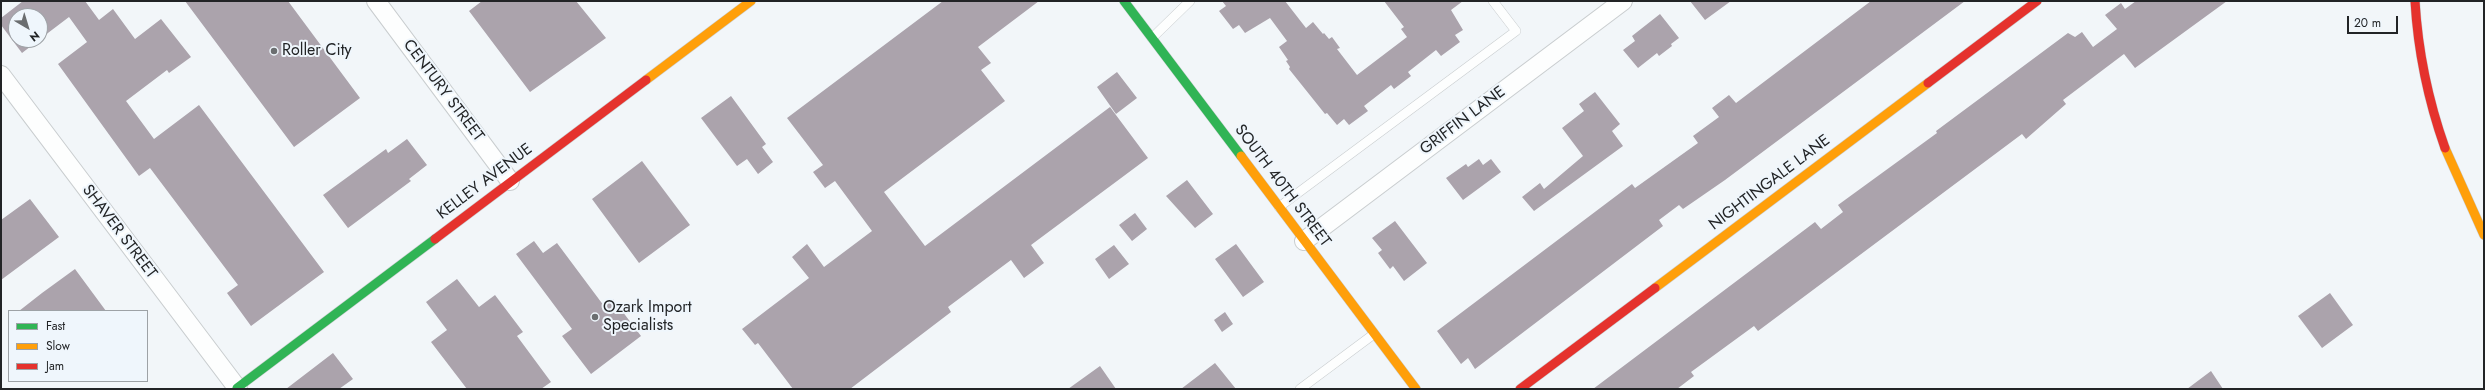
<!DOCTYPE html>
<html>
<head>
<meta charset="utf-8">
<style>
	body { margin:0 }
	#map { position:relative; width:2485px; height:390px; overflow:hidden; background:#f2f6f9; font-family:Jost,sans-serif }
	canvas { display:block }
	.frame { position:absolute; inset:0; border:2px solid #222426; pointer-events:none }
	.legend { position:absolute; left:8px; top:310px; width:140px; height:72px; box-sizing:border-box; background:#eff6fc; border:1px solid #9da2a6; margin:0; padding:5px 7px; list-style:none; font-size:12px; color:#222426 }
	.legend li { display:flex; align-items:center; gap:8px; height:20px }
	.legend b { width:20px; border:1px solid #9da2a6 }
	.north { position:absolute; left:8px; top:8px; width:40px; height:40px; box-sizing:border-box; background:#eff6fc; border:1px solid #9da2a6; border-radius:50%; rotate:142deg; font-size:11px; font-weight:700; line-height:16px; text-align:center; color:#222426 }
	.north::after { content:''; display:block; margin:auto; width:14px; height:18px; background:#6b6e70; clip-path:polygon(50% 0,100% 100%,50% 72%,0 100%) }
	.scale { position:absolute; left:2347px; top:16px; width:51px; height:18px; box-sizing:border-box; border:2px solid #222426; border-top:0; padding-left:5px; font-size:12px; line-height:14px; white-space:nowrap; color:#222426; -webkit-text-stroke:3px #eff6fc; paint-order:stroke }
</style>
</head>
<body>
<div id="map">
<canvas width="2485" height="390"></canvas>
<div class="frame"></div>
<ul class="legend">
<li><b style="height:5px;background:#30b455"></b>Fast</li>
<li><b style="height:5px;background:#ff9f0a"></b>Slow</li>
<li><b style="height:5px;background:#e5322d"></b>Jam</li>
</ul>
<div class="north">N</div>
<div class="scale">20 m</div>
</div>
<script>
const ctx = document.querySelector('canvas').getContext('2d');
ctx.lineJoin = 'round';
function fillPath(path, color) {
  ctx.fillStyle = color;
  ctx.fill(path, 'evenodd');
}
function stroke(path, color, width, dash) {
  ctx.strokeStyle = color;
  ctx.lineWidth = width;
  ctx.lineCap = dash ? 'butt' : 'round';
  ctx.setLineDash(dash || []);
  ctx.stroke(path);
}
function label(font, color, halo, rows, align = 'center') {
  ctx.font = font + ' Jost,sans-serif';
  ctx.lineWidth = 4;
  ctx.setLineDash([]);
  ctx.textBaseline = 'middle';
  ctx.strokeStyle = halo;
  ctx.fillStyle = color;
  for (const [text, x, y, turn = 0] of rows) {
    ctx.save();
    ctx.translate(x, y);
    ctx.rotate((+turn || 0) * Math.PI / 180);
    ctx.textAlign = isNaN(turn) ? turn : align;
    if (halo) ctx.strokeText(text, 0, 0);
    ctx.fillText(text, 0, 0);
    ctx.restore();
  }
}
const building = new Path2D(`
	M23,1H85L99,20L113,9L135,39L161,19L191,57L169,73L167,70L126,101L154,139L199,105L324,272L251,326L227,293L238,285L150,168L139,176L58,64L87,42L69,17L40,39V16H16V40H39L22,53L1,25V18Z
	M185,1H288L360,98L294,147Z
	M482,1H576L606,38L530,92L469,11Z
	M943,1H1039L978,47L991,63L981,70L1005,101L884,192L925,246L1110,107L1148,158L1031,245L1044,263L1024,278L1011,260L948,307L951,312L850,389H793L758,343L755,345L742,329L809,278L792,257L807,244L824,267L872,231L835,181L825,188L813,172L823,165L787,118Z
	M1222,1H1285L1306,28L1313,22L1323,34L1324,33L1329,39L1332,37L1340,48L1337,49L1357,75L1407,37L1401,29L1404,27L1384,1H1463L1451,10L1463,30L1455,35L1460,42L1441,56L1436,50L1408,72L1411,76L1394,89L1391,85L1364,106L1368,111L1349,125L1344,119L1337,125L1327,113L1325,114L1289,69L1290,67L1286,61L1288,60L1279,47L1287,41L1270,18L1245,33L1239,25L1233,29L1219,11L1226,6Z
	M1690,1H1731L1705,20Z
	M1871,1H1965L1725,180L1683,209L1679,205L1659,220L1663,226L1475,369L1468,358L1461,364L1437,331L1632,184L1635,188L1698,143L1693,136L1719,117L1712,108L1729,95L1736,103Z
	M2136,1H2227L2135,68L2124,54L2063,100L2066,104L2026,139L2022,134L1758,331L1754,326L1691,372L1694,376L1677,389H1593L1815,222L1821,229L1843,212L1838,205L1937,133L1936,131L2068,33L2075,37L2082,32L2093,47L2117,29L2105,15L2121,3L2125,9Z
	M1660,14L1679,38L1671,44L1672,46L1659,56L1657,53L1638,68L1623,50L1635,41L1632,36Z
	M1117,72L1137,98L1116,114L1097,87Z
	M1595,92L1620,124L1612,131L1623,146L1534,211L1522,197L1540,183L1544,189L1583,156L1562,128L1584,111L1579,104Z
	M731,96L766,144L762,147L773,162L758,174L747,159L737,166L701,118Z
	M407,139L427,165L409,179L411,181L348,228L323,195L386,149L388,153Z
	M1479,159L1483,165L1491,159L1501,172L1463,200L1446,178L1466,164L1468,167Z
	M642,161L690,225L639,263L592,199Z
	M1187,180L1213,214L1195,228L1166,196Z
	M30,199L59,237L1,280V220Z
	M1135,213L1147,229L1132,241L1119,225Z
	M1395,221L1427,263L1404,281L1393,266L1390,269L1378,253L1382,250L1372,238Z
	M534,241L543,253L557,243L604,306L613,299L641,336L591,374L562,336L572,329L516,254Z
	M1236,244L1264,282L1243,297L1215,259Z
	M1114,245L1129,264L1109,279L1095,259Z
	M75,269L106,311H19L42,293Z
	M457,279L479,307L495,295L523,332L517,336L551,382L541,389H467L431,342L447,330L426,302Z
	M2330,293L2353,325L2322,348L2298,316Z
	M1225,312L1233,324L1222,332L1214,320Z
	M333,353L353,379L339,389H286Z
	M1215,363L1236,389H1181Z
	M1100,366L1116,389H1068Z
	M2211,371L2223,389H2187Z`);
const lane = new Path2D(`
	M1152,38L1190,1
	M1279,207L1516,31L1493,1
	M1300,389L1374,334`);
const street = new Path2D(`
	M376,1L510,181
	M1,75L238,389
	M1304,241L1623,1`);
const fast = new Path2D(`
	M1124,1L1241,156
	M237,388L435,239`);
const slow = new Path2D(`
	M646,80L751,1
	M2445,148L2484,235
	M1241,156L1416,389
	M1655,288L1928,83`);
const jam = new Path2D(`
	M2415,1C2418,52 2428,100 2445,148
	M1928,83L2037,1
	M435,239L646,80
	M1520,389L1655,288`);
const markers = [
	[274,51,4,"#6b6e70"],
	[595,317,4,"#6b6e70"]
];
const poiNames = [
	["Roller City",282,51],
	["Ozark Import",603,308],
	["Specialists",603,326]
];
const streetNames = [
	["CENTURY STREET",443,91,53],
	["GRIFFIN LANE",1463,121,-37],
	["KELLEY AVENUE",485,182,-37],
	["NIGHTINGALE LANE",1770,183,-37],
	["SOUTH 40TH STREET",1282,186,53],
	["SHAVER STREET",119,232,53]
];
fillPath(building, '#aba3ac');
stroke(lane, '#c9cdcf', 10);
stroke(street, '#c9cdcf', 20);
stroke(fast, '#c9cdcf', 10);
stroke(slow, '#c9cdcf', 10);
stroke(jam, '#c9cdcf', 10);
stroke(lane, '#fdfefe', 9);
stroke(street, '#fdfefe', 18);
stroke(fast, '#30b455', 9);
stroke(slow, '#ff9f0a', 9);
stroke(jam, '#e5322d', 9);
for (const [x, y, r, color] of markers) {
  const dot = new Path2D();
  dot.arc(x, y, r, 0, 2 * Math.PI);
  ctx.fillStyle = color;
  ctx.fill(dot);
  stroke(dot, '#eff6fc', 1.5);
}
label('16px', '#222426', '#eff6fc', poiNames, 'left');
label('16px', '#222426', '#eff6fc', streetNames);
</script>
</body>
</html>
